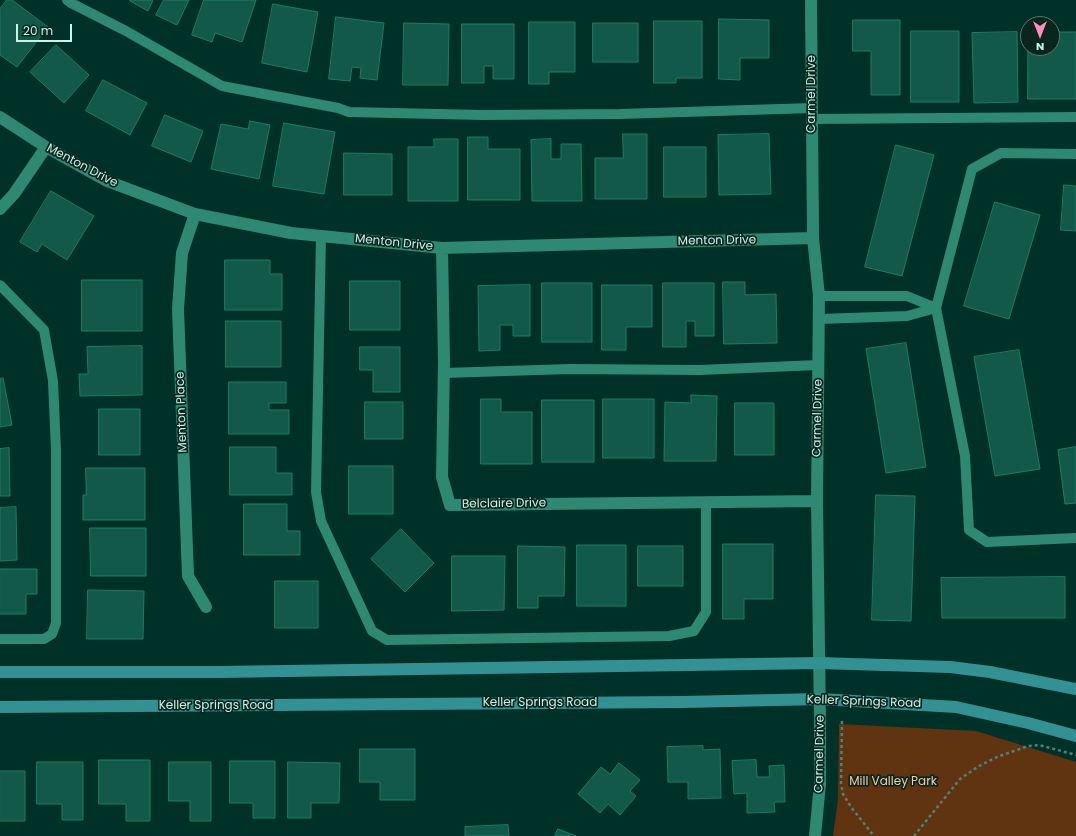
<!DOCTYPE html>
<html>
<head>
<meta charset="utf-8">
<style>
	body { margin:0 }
	#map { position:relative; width:1076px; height:836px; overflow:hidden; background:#003128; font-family:Poppins,sans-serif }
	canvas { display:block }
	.north { position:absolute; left:1020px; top:16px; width:40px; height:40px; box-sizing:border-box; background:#09251e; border:1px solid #57786f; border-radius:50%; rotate:180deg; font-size:11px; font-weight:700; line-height:16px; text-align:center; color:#cbf4e8 }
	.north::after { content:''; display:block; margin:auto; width:14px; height:18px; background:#fe8ebb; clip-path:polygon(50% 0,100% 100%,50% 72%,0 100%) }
	.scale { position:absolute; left:16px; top:24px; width:56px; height:18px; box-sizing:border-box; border:2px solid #cbf4e8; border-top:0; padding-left:5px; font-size:12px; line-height:14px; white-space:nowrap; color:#cbf4e8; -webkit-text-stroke:3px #09251e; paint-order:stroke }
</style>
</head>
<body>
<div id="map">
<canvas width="1076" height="836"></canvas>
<div class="north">N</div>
<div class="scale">20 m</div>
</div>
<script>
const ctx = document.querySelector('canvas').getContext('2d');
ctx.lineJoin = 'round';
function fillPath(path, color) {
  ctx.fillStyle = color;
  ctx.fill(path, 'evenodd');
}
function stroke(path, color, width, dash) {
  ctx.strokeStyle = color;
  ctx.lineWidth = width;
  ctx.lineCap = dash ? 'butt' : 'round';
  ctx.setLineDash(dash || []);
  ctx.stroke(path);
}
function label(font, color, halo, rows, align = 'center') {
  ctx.font = font + ' Poppins,sans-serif';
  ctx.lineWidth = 3.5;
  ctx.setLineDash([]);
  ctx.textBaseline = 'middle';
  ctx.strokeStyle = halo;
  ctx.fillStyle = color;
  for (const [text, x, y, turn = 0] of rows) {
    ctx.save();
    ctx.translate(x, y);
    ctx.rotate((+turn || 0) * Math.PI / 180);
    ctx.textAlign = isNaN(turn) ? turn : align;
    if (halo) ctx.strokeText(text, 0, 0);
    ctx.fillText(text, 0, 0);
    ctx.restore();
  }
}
const green = new Path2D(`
	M839,724L976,731L1076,762V836H833L838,799Z`);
const building = new Path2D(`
	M7,0H12L48,27L17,67L0,55V9Z
	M130,0H153L148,11L130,1Z
	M164,0H189L177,25L156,15Z
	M204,0H256L242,42L215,33L212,42L192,35Z
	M273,4L318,12L307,72L262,63Z
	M336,17L384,23L377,80L360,78L361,68L352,67L350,81L329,79Z
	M719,19L769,20V58H740V80L719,79Z
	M853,20H900V95H871V51H853Z
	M654,21H702V78H676V83H654Z
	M529,22H575V72H549V84H529Z
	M404,23L449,24L448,85H403Z
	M593,23H638V62H593Z
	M462,24H514V79H493V66H484V83H462Z
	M911,31H959V102H911Z
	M1017,32L1018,102L974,103L972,33Z
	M1028,32V48H1052V32H1076V99H1028Z
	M56,45L89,75L64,103L30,72Z
	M103,80L147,103L130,135L86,111Z
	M165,115L203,131L191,162L152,146Z
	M250,121L270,125L259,179L211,169L221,124L248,129Z
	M284,123L335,132L324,194L273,186Z
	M623,134H647V199H595V158H623Z
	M769,134L771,194L719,195L718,135Z
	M468,137H488V149H520V200H468Z
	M434,139H458V201H408V147H434Z
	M551,139V159H561V144H581L582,201H532L531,140Z
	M896,145L934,155L902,276L865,267Z
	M664,147H706V197H664Z
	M344,153L392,154V195H344Z
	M1064,185L1076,186V231L1061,230Z
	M51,191L94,216L67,260L42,244L37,252L20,242Z
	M995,202L1040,215L1009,319L964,306Z
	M225,260H270V274H282V310H225Z
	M82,280H142V331H82Z
	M350,281H400V330H350Z
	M723,282H745V295L776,294L777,343L724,344Z
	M542,283H592V342H542Z
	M663,283H714V336H695V321H686V347H663Z
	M530,285V336H513V325H500V350L479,351L478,286Z
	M602,285H652V327H626V350H602Z
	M226,321H281V367H226Z
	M906,343L926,467L886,473L866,349Z
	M142,346V395L80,396L79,374H88L87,347Z
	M360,347H400V392H373V370H360Z
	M1019,350L1040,469L995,476L974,357Z
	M3,378L12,425L0,427V379Z
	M229,382H286V403H269V410H289V434H229Z
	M691,395L717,396L716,461H664L665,402L691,403Z
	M481,399H501V412H532V464H481Z
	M603,399H654V458H603Z
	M542,400H594V462H542Z
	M365,402H403V439H365Z
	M735,403H774V455H735Z
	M99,409H140V455H99Z
	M230,447H276V473H292V495H230Z
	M1076,447V503L1065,504L1058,450Z
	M9,448L10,496H0V449Z
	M349,466H393V514H349Z
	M86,468H145V520H83V495H86Z
	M876,495L915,496L911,621L872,620Z
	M244,504H287V531H300V555H244Z
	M16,507L17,560L0,561V508Z
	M90,528H146V576H91Z
	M401,529L434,563L405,592L371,559Z
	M723,544H773V599H744V619H723Z
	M577,545H626V606H577Z
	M518,546L565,547L564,596H538V608H518Z
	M638,546H683V586H638Z
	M452,556H505L504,610L452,611Z
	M0,569H37V594H26V614H0Z
	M1065,577V618H942L941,578Z
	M275,581H318V628H275Z
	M88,590L144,591L143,639H87Z
	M703,746V750L720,749L721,798L688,799V782H668L667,747Z
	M360,749H415V800H380V782H360Z
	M99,760H150V821H126V804H99Z
	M756,760L757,777H770L769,766L784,765L785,802H774L775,812L747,813V793L734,794L732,761Z
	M230,761H275V818H253V803H230Z
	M37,762H83V820H62V804H37Z
	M169,762H211V821H190V801H169Z
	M288,762L340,763L339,803H311V818H288Z
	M619,763L640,780L630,791L636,796L620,815L608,804L600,813L578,794L601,767L610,774Z
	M0,771H25V821H0Z
	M508,825L509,836H465V827Z
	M558,829L576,836H555Z`);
const path = new Path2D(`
	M842,721L841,783L843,794L851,807L874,836
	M914,836L960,779L979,766L997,757L1028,746L1039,745L1076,755`);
const service = new Path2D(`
	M67,0L71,3L126,31L222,86L338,108L349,112L482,115L620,114L812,108
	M812,119L1076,117
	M1076,154L1001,153L972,169L936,308L965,456L969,530L987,542L1076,538
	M321,236L316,492L321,521L372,631L387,640L669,636L694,631L706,612V503
	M0,285L44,330L53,381L56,451V623L52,634L44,639H0
	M819,296H907L936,308L907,316L819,319
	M444,373L569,369L700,370L818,365`);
const minor = new Path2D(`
	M811,0L813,238L819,296L817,501L820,720V784L815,836
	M0,117L46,147L107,181L195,214L291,233L442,248L813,238
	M0,209L14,194L46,147
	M195,214L182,253L178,309L188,576L206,607
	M442,248L444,361L442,477L450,505L817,501`);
const secondary = new Path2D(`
	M0,672H219L819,663L950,667L990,672L1076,689
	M0,707L683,702L820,699L956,707L1028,723L1076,736`);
const streetNames = [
	["Carmel Drive",812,94,-90],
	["Menton Drive",82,166,28],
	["Menton Drive",717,241,-1],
	["Menton Drive",394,243,6],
	["Menton Place",182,412,-92],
	["Carmel Drive",818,418,-89],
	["Belclaire Drive",504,504,-1],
	["Keller Springs Road",864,702,2],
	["Keller Springs Road",540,703],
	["Keller Springs Road",216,706],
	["Carmel Drive",820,754,-89]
];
const parkNames = [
	["Mill Valley Park",893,782]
];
fillPath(green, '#603411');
fillPath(building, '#12594a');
stroke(building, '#1d7b67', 1);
stroke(path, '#538177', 2.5, [3, 3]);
stroke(service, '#2f8874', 10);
stroke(minor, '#2f8874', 12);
stroke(secondary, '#349193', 12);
label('12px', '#cbf4e8', '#09251e', streetNames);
label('12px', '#facaab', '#09251e', parkNames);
</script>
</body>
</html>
